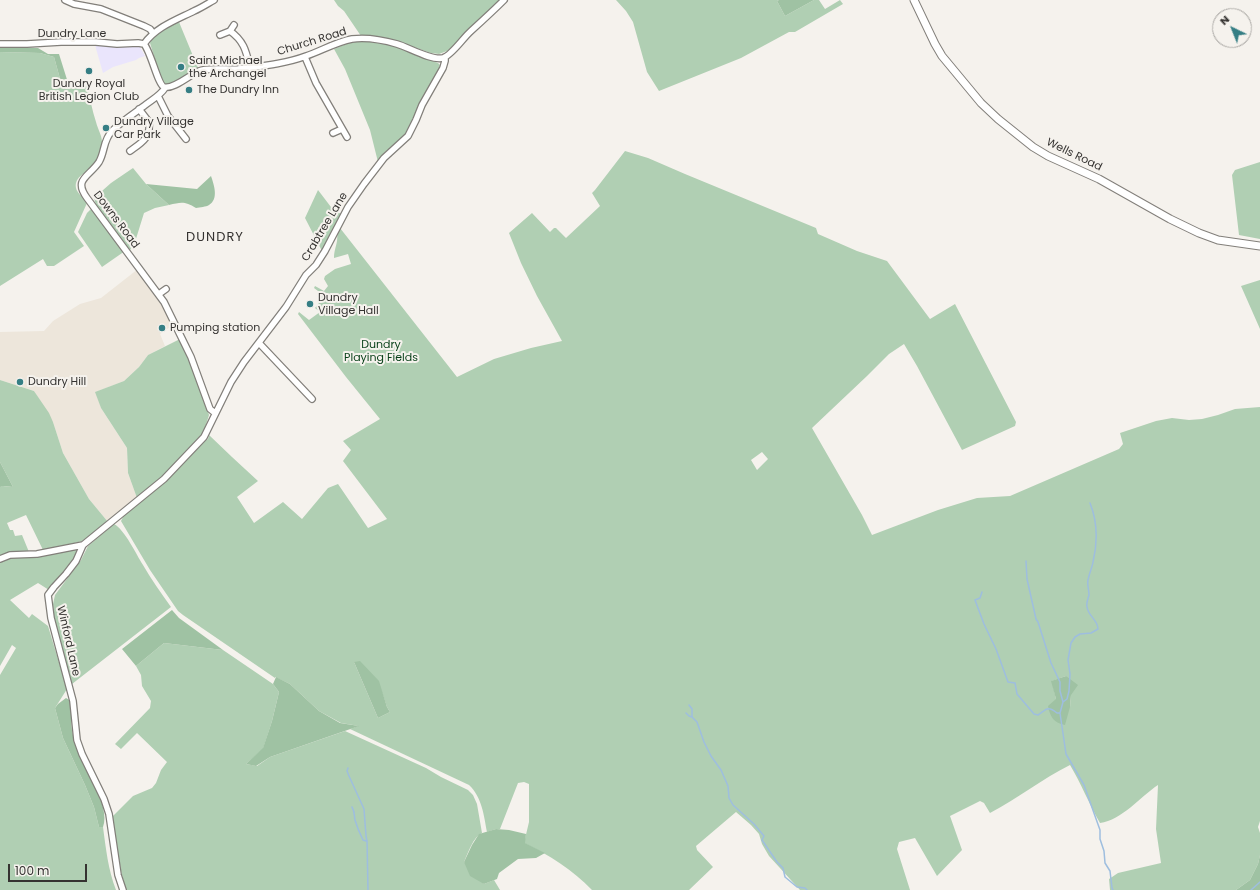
<!DOCTYPE html>
<html>
<head>
<meta charset="utf-8">
<style>
	body { margin:0 }
	#map { position:relative; width:1260px; height:890px; overflow:hidden; background:#f5f2ed; font-family:Poppins,sans-serif }
	canvas { display:block }
	.north { position:absolute; left:1212px; top:8px; width:40px; height:40px; box-sizing:border-box; background:#f5f2ed; border:1px solid #a8a6a2; border-radius:50%; rotate:317deg; font-size:11px; font-weight:700; line-height:16px; text-align:center; color:#353331 }
	.north::after { content:''; display:block; margin:auto; width:14px; height:18px; background:#357e84; clip-path:polygon(50% 0,100% 100%,50% 72%,0 100%) }
	.scale { position:absolute; left:8px; top:864px; width:79px; height:18px; box-sizing:border-box; border:2px solid #353331; border-top:0; padding-left:5px; font-size:12px; line-height:14px; white-space:nowrap; color:#353331; -webkit-text-stroke:3px #f5f2ed; paint-order:stroke }
</style>
</head>
<body>
<div id="map">
<canvas width="1260" height="890"></canvas>
<div class="north">N</div>
<div class="scale">100 m</div>
</div>
<script>
const ctx = document.querySelector('canvas').getContext('2d');
ctx.lineJoin = 'round';
function fillPath(path, color) {
  ctx.fillStyle = color;
  ctx.fill(path, 'evenodd');
}
function stroke(path, color, width, dash) {
  ctx.strokeStyle = color;
  ctx.lineWidth = width;
  ctx.lineCap = dash ? 'butt' : 'round';
  ctx.setLineDash(dash || []);
  ctx.stroke(path);
}
function label(font, color, halo, rows, align = 'center') {
  ctx.font = font + ' Poppins,sans-serif';
  ctx.lineWidth = 4;
  ctx.setLineDash([]);
  ctx.textBaseline = 'middle';
  ctx.strokeStyle = halo;
  ctx.fillStyle = color;
  for (const [text, x, y, turn = 0] of rows) {
    ctx.save();
    ctx.translate(x, y);
    ctx.rotate((+turn || 0) * Math.PI / 180);
    ctx.textAlign = isNaN(turn) ? turn : align;
    if (halo) ctx.strokeText(text, 0, 0);
    ctx.fillText(text, 0, 0);
    ctx.restore();
  }
}
const built = new Path2D(`
	M138,269L162,303L173,325L160,334L165,346L148,355L139,367L124,381L96,392L101,408L127,448L128,473L137,498L108,522L89,499L63,453L53,422L34,391L0,380V332L44,331L53,321L80,304L101,298Z`);
const education = new Path2D(`
	M95,45L117,47L135,46L140,47L145,56L139,58L136,60L113,67L103,73Z`);
const green = new Path2D(`
	M334,0H500L485,16L468,30L453,46L447,51L439,54L431,53L387,38L361,36L344,11L338,6Z
	M616,0H779L777,1L785,16L814,0H819L825,9L840,0L843,4L795,32H789L741,58L659,91L647,72L633,22L626,11Z
	M179,22L198,68L169,86L162,82L150,43C154,32 169,27 179,22Z
	M362,41L379,43L394,46L438,63L440,65L439,69L403,138L385,152L378,162L370,130L345,69L334,49L349,43Z
	M0,52L40,53L54,57L62,86H87C90,98 92,110 96,122C98,130 103,137 102,145C101,152 98,160 94,165C88,172 74,176 76,188C77,193 84,198 87,203L74,232L84,246L54,266H47L43,259L0,286Z
	M625,151L648,158L685,174L816,228L818,234L857,251L887,261L930,319L955,304L1016,422L1015,426L962,450L917,366L904,344L889,354L867,376L812,428L862,515L872,535L938,510L977,498L1010,496L1119,449L1123,444L1120,433L1156,421L1172,418L1189,420L1202,419L1218,415L1235,409L1260,407V821L1258,827L1260,833V855L1258,864L1250,880L1236,890H1110L1109,879L1118,873L1161,863L1156,829L1158,785C1140,797 1122,820 1100,823C1089,804 1081,783 1070,765C1042,779 1018,798 990,813L984,803L980,801L950,816L962,850L937,876L915,838L899,842L897,849L910,890H800L769,856L762,844L759,834L751,825L736,812L696,846L697,850L713,867L689,890H592C573,870 549,855 524,843L529,822V784L524,782L518,783L500,829H496L487,832C484,816 482,797 469,785L350,729L358,726L353,725L341,723L319,711L290,684L275,677V678L183,615L178,611L150,570L121,521L124,515L168,479L197,446L208,439L209,435L232,457L258,481L237,497L254,523L283,502L302,519L328,488L338,484L368,528L387,519L343,461L351,450L343,441L380,419L346,377L298,314L299,312L309,320L320,312L315,308L319,303L317,301L322,294L314,288L315,286L324,291L328,286L324,279L325,276L335,269L351,264L348,254L334,258C334,251 336,247 337,241C338,235 336,235 340,228L457,377L494,359L531,348L562,341L537,296L521,263L509,233L532,213L550,232L554,228H556L566,238L600,206L592,193L595,190ZM762,452L768,459L757,470L751,460ZM354,662L378,681L387,707L390,712L378,718ZM1066,676L1071,695L1070,707L1056,699L1052,681Z
	M1260,162V239L1239,235L1232,175L1235,170Z
	M133,168L146,184L169,205L155,208L144,213L135,242L130,250L96,205L94,198L111,183Z
	M318,190L334,211L342,214L322,251L305,218Z
	M91,209L125,251L102,267L78,232L87,213Z
	M1260,280V329L1241,286Z
	M180,339L202,391L209,415L204,431L198,440L162,478L137,498L128,473L127,448L101,408L95,392L124,381L139,367L148,355Z
	M0,380L34,391L49,413L53,422L63,453L89,499L108,522L82,541L52,549L43,550L26,515L7,523L10,530H13L15,536L22,535L29,552H13L0,557V487L3,486L13,487L0,462Z
	M114,524C125,530 136,554 143,565C151,579 161,593 171,607L72,684L70,682L54,621L53,604L55,595L81,560L88,546Z
	M75,549L78,550L79,552L76,558L49,590L38,583L10,600L29,618L32,614L48,626L67,689L55,708L63,738L85,785L94,807L99,827H103C106,849 108,869 116,890H0V675L16,648L12,645L0,666V562L11,557Z
	M164,643L223,650L273,684L279,692L272,721L263,749L246,764L257,766L270,757L345,731L426,768L441,777L468,790L473,795L477,804L482,833C473,837 468,853 464,862L484,884L494,880L500,890H126L121,871L112,817L133,796L152,788L156,783L161,770L167,762L137,733L121,749L115,744L150,708L151,701L142,686L141,675L136,666Z`);
const forest = new Path2D(`
	M779,0H814L785,16L777,1Z
	M0,47L38,48L48,54H59L69,86H62L54,57L40,53L0,52Z
	M211,176C214,185 219,199 209,205C206,207 200,207 196,208C185,201 181,202 169,205L146,184L197,189Z
	M0,462L13,487L4,486L0,487Z
	M172,610L179,618L223,650L164,643L136,666L122,649Z
	M360,661L379,681L387,707L390,712L378,718L354,662Z
	M1066,676L1078,685L1071,695L1070,707L1065,725C1054,723 1050,717 1048,706L1056,699L1051,681Z
	M276,677L290,684L319,711L340,723L359,726L270,757L256,766L246,764L263,748L272,721L279,692L273,684Z
	M66,698L71,701C72,712 70,725 73,735C79,758 112,806 103,827H99L94,807L85,785L63,738L55,708L58,704Z
	M496,829L509,830L526,834L525,843L545,853L536,858L518,859L499,873L497,879L484,884L470,876L464,862L472,845L479,834Z
	M1260,855V890H1236L1250,880L1258,864Z`);
const stream = new Path2D(`
	M1026,561L1027,579L1036,619L1038,622L1051,663L1060,682V691L1063,702L1060,713L1066,754L1084,785L1100,830V839L1104,851L1105,863L1110,871L1112,888L1113,890
	M982,592L980,598L975,600L984,624L996,649L1008,682L1015,683L1017,694L1034,714L1038,715C1046,710 1047,705 1057,713H1060
	M1063,702L1067,699L1069,691L1070,674L1068,660L1071,643L1075,637L1080,634L1091,633L1098,629C1098,620 1088,616 1087,607C1086,603 1088,599 1089,595C1089,590 1087,585 1088,580C1089,574 1092,568 1093,562C1098,541 1098,523 1090,503
	M689,705L692,709V717L697,722L704,742L711,756L721,770L728,786L729,798L733,805L754,824L764,836L762,840L777,862L783,868L785,877L797,887L805,888L807,890
	M686,713L689,716L692,717
	M348,768L347,771L349,776L364,809L366,836L367,841L368,890
	M352,807C355,812 354,815 355,820C357,827 360,834 363,840L366,841
	M1251,890L1260,882`);
const minor = new Path2D(`
	M65,0L74,4L101,9L144,26L150,29L153,33
	M230,31C244,41 246,51 250,67
	M220,35L230,31L234,25
	M0,44H27L61,42H96L117,44L138,43L144,44
	M144,44C151,52 158,85 164,87C173,90 191,74 199,71C207,67 228,70 238,69C261,66 285,64 306,56C321,51 336,42 352,39C367,37 383,40 397,44C408,47 431,61 443,58C452,55 463,38 471,31C482,21 493,11 504,0
	M144,44C156,27 176,20 194,11C201,8 207,4 214,0
	M305,57L316,83L347,137
	M165,88C160,96 151,100 144,106C133,114 121,122 112,131C103,140 105,152 99,162C89,177 73,179 87,198L164,302L191,357L210,409L215,413
	M158,96L168,116L186,139
	M333,133L342,129
	M130,151C141,143 151,138 149,122L139,109
	M159,294L166,289
	M259,343L312,399
	M0,559L10,555L37,554L83,545
	M123,890L118,875L109,814L104,799L82,754L77,740L73,701L51,618L48,595L54,587L66,574L76,561L83,545L164,479L204,437L231,382L244,362L286,307L306,275L316,265L325,251L348,207L364,184L384,158L408,136L416,120L422,105L443,68L445,61V57`);
const tertiary = new Path2D(`
	M914,0L935,44L942,56L981,103L998,119L1033,147L1048,156L1099,179L1170,219L1199,233L1218,240L1260,246`);
const markers = [
	[181,67,4,"#357e84"],
	[89,71,4,"#357e84"],
	[189,90,4,"#357e84"],
	[106,128,4,"#357e84"],
	[310,304,4,"#357e84"],
	[162,328,4,"#357e84"],
	[20,382,4,"#357e84"]
];
const streetNames = [
	["Dundry Lane",72,34],
	["Church Road",312,42,-17],
	["Wells Road",1074,155,26],
	["Downs Road",116,220,53],
	["Crabtree Lane",325,227,-59],
	["Winford Lane",68,641,77]
];
const poiNames = [
	["Saint Michael",189,61],
	["the Archangel",189,74],
	["Dundry Royal",89,84,"center"],
	["British Legion Club",89,97,"center"],
	["The Dundry Inn",197,90],
	["Dundry Village",114,122],
	["Car Park",114,135],
	["Dundry",318,298],
	["Village Hall",318,311],
	["Pumping station",170,328],
	["Dundry Hill",28,382]
];
const parkNames = [
	["Dundry",381,345],
	["Playing Fields",381,358]
];
const quarterNames = [
	["DUNDRY",215,238]
];
fillPath(built, '#ede6db');
fillPath(education, '#eae5fc');
fillPath(green, '#b0cfb3');
fillPath(forest, '#9fc2a3');
stroke(stream, '#9ebedf', 1.5);
stroke(minor, '#827f7a', 8);
stroke(tertiary, '#827f7a', 9);
stroke(minor, '#fff', 5.5);
stroke(tertiary, '#fff', 7);
for (const [x, y, r, color] of markers) {
  const dot = new Path2D();
  dot.arc(x, y, r, 0, 2 * Math.PI);
  ctx.fillStyle = color;
  ctx.fill(dot);
  stroke(dot, '#f5f2ed', 1.5);
}
label('11px', '#353331', '#f5f2ed', streetNames);
label('11px', '#353331', '#f5f2ed', poiNames, 'left');
label('11px', '#063f17', '#f5f2ed', parkNames);
ctx.letterSpacing = '1px';
label('13px', '#353331', '#f5f2ed', quarterNames);
ctx.letterSpacing = '0px';
</script>
</body>
</html>
